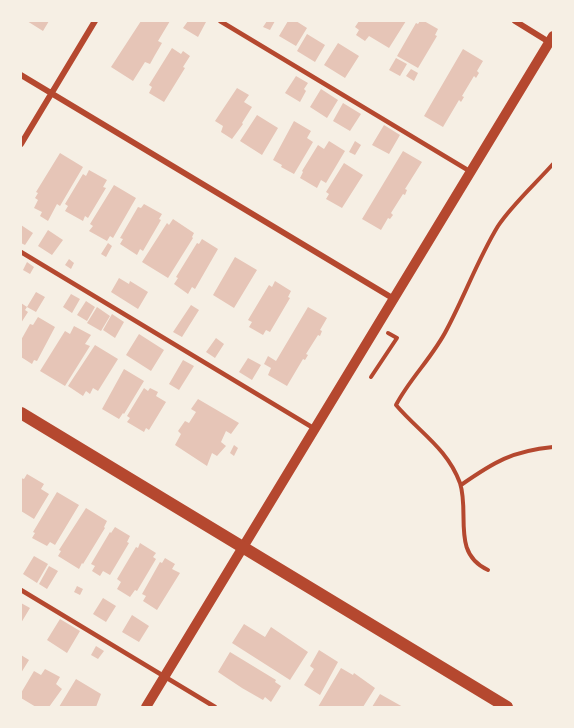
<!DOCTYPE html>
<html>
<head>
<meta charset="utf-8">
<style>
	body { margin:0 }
	#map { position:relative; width:574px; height:728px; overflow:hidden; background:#f6efe4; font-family:Merriweather,serif }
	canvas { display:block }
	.frame { position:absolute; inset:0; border:22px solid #f6efe4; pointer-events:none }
</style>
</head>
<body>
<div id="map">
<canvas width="574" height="728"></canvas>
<div class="frame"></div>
</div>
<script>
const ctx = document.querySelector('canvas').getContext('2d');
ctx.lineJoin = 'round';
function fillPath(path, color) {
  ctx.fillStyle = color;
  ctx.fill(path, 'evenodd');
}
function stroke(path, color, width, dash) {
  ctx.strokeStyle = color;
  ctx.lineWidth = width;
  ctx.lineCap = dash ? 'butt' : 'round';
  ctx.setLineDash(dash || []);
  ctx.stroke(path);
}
const building = new Path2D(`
	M27,21H49L43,31Z
	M141,21H170L158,41L162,43L155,55L150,64L145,62L133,81L111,67Z
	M188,21L206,22L198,37L183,28Z
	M267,21H275L270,30L263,27Z
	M288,21H296L307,28L296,46L279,36Z
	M359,21H406L389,48L369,36L365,41L356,35L359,30L355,27Z
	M420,21H424L438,29L435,35L437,36L418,68L397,56L416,23L418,24Z
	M307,34L325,45L315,62L297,51Z
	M338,43L359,56L345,78L324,65Z
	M172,48L181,54L183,51L190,56L183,67L185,68L164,102L149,93L152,87L149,85Z
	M463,49L483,61L477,71L479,73L476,78L474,76L462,96L464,97L461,102L459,100L443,127L424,116Z
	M396,58L407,64L400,76L389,70Z
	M411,69L418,73L414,81L406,76Z
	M296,76L308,83L304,89L306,91L300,102L285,93Z
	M237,88L249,95L244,102L252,107L242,123L243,124L232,139L221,132L223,126L215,121Z
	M321,89L338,100L327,118L310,107Z
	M343,103L361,114L350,131L333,121Z
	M257,115L278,128L262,155L240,141Z
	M294,121L311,131L307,138L313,142L294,174L281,167L282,165L273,160Z
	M384,125L400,135L389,154L372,145Z
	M329,141L345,151L326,183L321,180L317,188L300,178L303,172L302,171L318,145L324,149Z
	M355,141L361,145L355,155L349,152Z
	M403,151L422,162L405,189L407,190L405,195L403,194L391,213L393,215L390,219L388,218L381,230L362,219Z
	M60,153L83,167L60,206L57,204L48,221L40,216L42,212L34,208L38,200L35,198L38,193L36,192Z
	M344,163L363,175L342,208L326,199L329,194L326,192Z
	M89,170L107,180L103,187L106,188L88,218L85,216L83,221L65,211L68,206L65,204L83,174L86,176Z
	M114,185L136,198L113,238L110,236L107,241L89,231L93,226L90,224Z
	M144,204L162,214L159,219L161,220L143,251L140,249L137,255L120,244L123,239L120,238L138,207L141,208Z
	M173,219L194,233L192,237L193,238L168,278L142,262L167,223L169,225Z
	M21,225L33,233L25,245L21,243Z
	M48,230L63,240L52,255L38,246Z
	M202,239L218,249L195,289L192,287L188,294L174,284L178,278L176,277L197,243L199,244Z
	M108,243L112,246L106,257L101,254Z
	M235,257L257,270L234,308L213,295Z
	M69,259L74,263L71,269L65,265Z
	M27,262L34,267L30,274L23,270Z
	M119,278L129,284L130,281L148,292L138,309L111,292Z
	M275,281L291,291L288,297L290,298L270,332L266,330L263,335L249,327L252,322L248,320L269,285L272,287Z
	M36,292L45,297L36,312L27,307Z
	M71,294L80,299L72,313L63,307Z
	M86,301L95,307L87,321L77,315Z
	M21,303L27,307L25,310L28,312L21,323Z
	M191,305L199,310L182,337L173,332Z
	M97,307L110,316L101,331L87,323Z
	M308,307L327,318L320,330L322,331L320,336L318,335L306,354L308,355L305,360L303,359L287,386L268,375L271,368L264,364L268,356L276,361Z
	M112,314L124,322L115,338L103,330Z
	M38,317L55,327L37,361L34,360L32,364L21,357V340L30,324L33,325Z
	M74,326L91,335L85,344L90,346L65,386L40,371L65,331L70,334Z
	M139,334L164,350L151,371L126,355Z
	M216,338L224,344L215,358L206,352Z
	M95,345L118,359L98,391L93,388L90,394L86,391L83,396L68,386Z
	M248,358L261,365L252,380L239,372Z
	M183,360L194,366L179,390L169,384Z
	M124,369L144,381L124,414L123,413L119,419L102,409Z
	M144,388L148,391L150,388L158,392L156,396L166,402L149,430L146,428L144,432L127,422L130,418L127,416Z
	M198,399L239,423L231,434L226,431L221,442L226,446L217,456L212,453L207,466L175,445L181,434L178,431L185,421L189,423L196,412L191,409Z
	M234,445L238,448L234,456L230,453Z
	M27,474L44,484L41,489L49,494L34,519L21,511V478L24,479Z
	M57,492L79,505L55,545L50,542L47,546L32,538L35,533L33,532Z
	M86,508L107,521L104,527L105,528L83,564L82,563L79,569L58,556L61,551L59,550Z
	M115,527L130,536L127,542L129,543L110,575L103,571L100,576L92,571L95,566L91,564L110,532L111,533Z
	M140,543L156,553L153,557L156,559L137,591L135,590L130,597L117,589L121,582L117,579L136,547L138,548Z
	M34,556L48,564L37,583L23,574Z
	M165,558L175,564L172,569L180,573L157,610L143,601L146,596L142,594L160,562L162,563Z
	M49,566L58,571L47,589L39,584Z
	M77,586L83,589L80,595L74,592Z
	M103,598L116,606L106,622L93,614Z
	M21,603L30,608L21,623Z
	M132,615L149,626L139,642L122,632Z
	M60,619L80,631L67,653L47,640Z
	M244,624L265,637L271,627L308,652L290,680L232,643Z
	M96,646L104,651L98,659L91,655Z
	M319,650L338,662L320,695L304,685L314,669L310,666Z
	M230,652L276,680L275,682L281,686L271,702L265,697L263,700L242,688L218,672Z
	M21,655L29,660L21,673Z
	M341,668L353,675L354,673L375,688L363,707H318Z
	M45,669L60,677L56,684L62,689L49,707H36L21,698V693L34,671L41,675Z
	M76,679L101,694L96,707H59Z
	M380,694L403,707H372Z`);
const path = new Path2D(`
	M371,377L397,338L388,333
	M461,485C494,462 512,451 553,447
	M488,570C451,553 470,514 460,483C447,448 419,432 396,405C410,378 433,357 447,329C465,295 478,259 498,226C511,206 536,183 553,164`);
const service = new Path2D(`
	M220,21L471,172
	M21,252L315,429
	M21,590L215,707`);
const minor = new Path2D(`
	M515,21L549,42
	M21,75L394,299
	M21,144L95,21`);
const tertiary = new Path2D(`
	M146,707L553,36`);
const secondary = new Path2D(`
	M21,413L507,707`);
fillPath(building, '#e6c5b7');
stroke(path, '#b5482f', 4);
stroke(service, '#b5482f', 4.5);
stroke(minor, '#b5482f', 6);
stroke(tertiary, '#b5482f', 10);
stroke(secondary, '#b5482f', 12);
</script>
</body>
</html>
